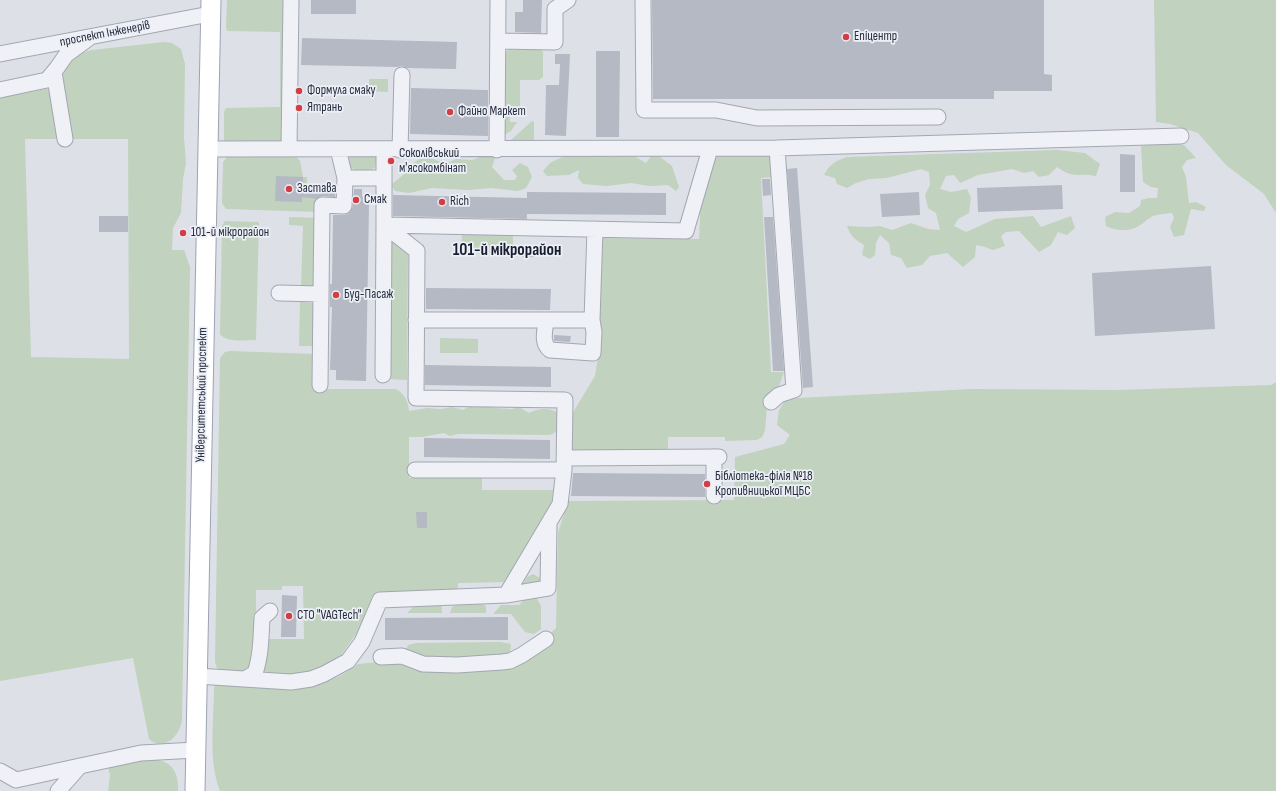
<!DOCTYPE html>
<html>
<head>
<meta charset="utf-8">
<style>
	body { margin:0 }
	canvas { display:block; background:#dde0e7 }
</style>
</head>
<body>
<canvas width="1276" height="791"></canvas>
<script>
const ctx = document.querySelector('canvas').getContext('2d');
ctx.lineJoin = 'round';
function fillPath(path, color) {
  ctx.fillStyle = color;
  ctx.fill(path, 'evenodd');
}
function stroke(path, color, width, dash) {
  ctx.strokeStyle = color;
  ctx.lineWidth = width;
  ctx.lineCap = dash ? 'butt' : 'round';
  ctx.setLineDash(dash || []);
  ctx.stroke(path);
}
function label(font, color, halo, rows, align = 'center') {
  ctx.font = font + ' "Sofia Sans Condensed",sans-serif';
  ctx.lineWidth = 3.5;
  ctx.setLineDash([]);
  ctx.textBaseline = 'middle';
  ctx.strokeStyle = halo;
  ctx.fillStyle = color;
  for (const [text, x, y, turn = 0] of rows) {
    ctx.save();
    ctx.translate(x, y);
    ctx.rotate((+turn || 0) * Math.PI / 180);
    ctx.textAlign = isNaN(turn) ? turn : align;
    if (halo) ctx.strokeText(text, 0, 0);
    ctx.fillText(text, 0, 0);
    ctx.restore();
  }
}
const green = new Path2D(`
	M227,0H286L284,144L226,143L224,140V112L226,108L280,107V32L227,31L226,27Z
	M1154,0H1276V213L1264,194L1226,165L1198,133L1170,124L1156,122Z
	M164,42L172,43L181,49L185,64L184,138L186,163L183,179L181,213L173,228L172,250H184L190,267L182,720C180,736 164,752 149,739L133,658L0,681V98L51,88L59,139H25L31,357L129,359L128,139H72L61,81L65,70L73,60L81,53L92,50Z
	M509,50H542L543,53V77L539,80H520V115H510V122H517L511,131L503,136V53Z
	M369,79H388V92L369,91Z
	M532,121L534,122V141H510Z
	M1164,143L1184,145L1196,158L1187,160L1182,167L1186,177L1189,203L1196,202L1206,207L1204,211L1191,209L1184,235L1174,237L1170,227L1174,218L1172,213C1165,214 1159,214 1153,216C1147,219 1145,222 1140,225C1132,232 1115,231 1106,226L1105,217L1115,212L1129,213L1140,206L1141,200L1148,198H1157L1158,188L1151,187L1143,182L1141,146Z
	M1057,150L1085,153L1100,164L1096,176C1078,172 1075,180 1057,167L1049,175L1039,177L1033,171L1024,173L1012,169L978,175L960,183L954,175L946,176L940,189L951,192L967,189L971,198L969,213L958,219L954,226L966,232L995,219L1033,216L1041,227L1071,216L1075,228L1067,235L1058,232L1051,245L1039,252L1019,231L1006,232L1001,236L1005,246L993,250L985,247L976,245L975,257L963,267L947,253L930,256L922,265L907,268L901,258L891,255L889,243L880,235L876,243L875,255L870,259L862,255L864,245C855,240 850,235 847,226L867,227L880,226L892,230L911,223L928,229L940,230L936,213L928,208L925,195L930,185L929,172L921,169L887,178L869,179L856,183L847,188L837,184L835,178L824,175C830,164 835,161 847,157Z
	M629,153L646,163L651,156H659L672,166L679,187L676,191L668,185L649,186L631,183L607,186L583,184L578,178L579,170L569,175L547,176L543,171L550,163L562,157L575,155L601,154L615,157Z
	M229,155H295L300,161L303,177H307V198L319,199V212L226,209L222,203L223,162Z
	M375,155L377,161L375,168C365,171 358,172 349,167L347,160L349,156Z
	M486,155L495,158L492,167L504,180H515L517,176L512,170L520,163L528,167L532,177L526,188L518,191L491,188L469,190L432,188L409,193L395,191L393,188L392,184L403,175L405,169C423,156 424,154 445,164L456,159L472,160Z
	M716,155H771L773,177L761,178L771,372H784L777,392L767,405L765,431L762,437L757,440L725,441V437H668V453L573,452L570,447L569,428L572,414L595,376L600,345L596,319L598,238L699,239L701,195Z
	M289,217L319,218L317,287L301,286L303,226L289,225Z
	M225,221L259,222L256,340C246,340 226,343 220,334L222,226Z
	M462,234L513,235V254L461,253Z
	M389,237L408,253L407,380L388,379Z
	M300,302L316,303V346H299Z
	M440,338L478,339V353H440Z
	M230,351L315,354V389H396C405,394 408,401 409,411L427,408L441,409L452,407L463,410L470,406L481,403L494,408L512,409L519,407L529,413C539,408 550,407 560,414V430L550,435L458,434L450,436L444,433L422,437H409V478H482V490H553L552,501L549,511L507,582L458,583V592L376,595L361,627L339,658L325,668L291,676L259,673L266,639H304L303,586H282V590H256V639L249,672L222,671L217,668L215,662L220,358L225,352Z
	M1276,382V791H220C208,761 214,720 214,688L216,684L310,686L329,681L342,675L358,664L399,660L522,661L556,628L558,533L568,501L734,500L735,457L784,444L790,435L777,425L779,410L785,401L798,398L972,389L1118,390L1271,385Z
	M533,574L540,578V581L537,584L521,587L527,577Z
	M536,597L541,606V629L534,634L525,632L511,614H493L501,605H519L526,598Z
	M474,601L486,606V613H450L452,607L463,602Z
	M441,602L442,613H407L414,606Z
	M500,642L511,644L510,653L497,660L425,662L406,650L408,645L416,643Z
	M146,759C169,759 179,768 178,791H108L110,775L108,767Z`);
const building = new Path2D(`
	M311,0H356V14H311Z
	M523,0H542L541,33L515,32V12H523Z
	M652,0H1044V74L1052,75V91H994V99H653Z
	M302,38L457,42L456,69L407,68L402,66L397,67L301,65Z
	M596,51H620L619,137H596Z
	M555,54H570L566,136L545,135L546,85H559L560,64H555Z
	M411,88L488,90V136L410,134Z
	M1120,154L1135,155V192H1120Z
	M797,168L813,387L803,388L787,169Z
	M276,176L303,177V184L336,185L335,197L322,196L316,199L302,197V202L275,201Z
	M762,179H770L771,195L763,196Z
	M1062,185L1063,209L978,212L977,188Z
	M354,189H362V196L369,205L366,381L336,380V370H330L332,307H330V284H332L333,215H344L348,214L351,211L353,206Z
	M527,192L666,193V215L527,214V219L393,216V195L527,198Z
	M919,192L920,215L882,217L880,194Z
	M99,216H128V232H99Z
	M764,217H773L784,371H773Z
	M521,247H535V257H521Z
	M1211,266L1215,329L1095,336L1092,273Z
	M426,288L551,289L550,310L426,309Z
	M554,335L571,336L570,342L554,341Z
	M425,365L551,367V387L425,385Z
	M424,438L550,440V459L424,457Z
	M573,473L705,474V497L571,496Z
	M416,512H427V528H417Z
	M282,595L297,596L296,637H281Z
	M508,617V640H385V618Z`);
const minor = new Path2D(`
	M643,0L644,110H716L757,118L938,117
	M498,41L555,42V9L568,0
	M0,54L210,14
	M54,72L65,139
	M0,90L47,80L57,68L66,55L88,39
	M208,149L777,148L1181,136
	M289,149L291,0
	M384,149V225L686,231L710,149
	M400,150L402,75
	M497,150L498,0
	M345,178H384
	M384,225L417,251L416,398L565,400L564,470H415
	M279,293L321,294
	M416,320H592
	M546,320C545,331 541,343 550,350L593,353L594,332L592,320L595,229
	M383,375L384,225
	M320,385L322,205L344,206L345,178L338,149
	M771,402L779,395L794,390L777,148
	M714,457V496
	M564,458L719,457
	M506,595L548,588L549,524
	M381,657L402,656L423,664L457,665L502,662L510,661L522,655L546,639
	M197,676L291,682L311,679L324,674L348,661L362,642L380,600L506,595L560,504L564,470
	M245,679L255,673C261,656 261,637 262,618L270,611
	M0,771L16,780L80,766
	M58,791L80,766L141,753L196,750`);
const major = new Path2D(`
	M195,791L211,0`);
const markers = [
	[846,37,4,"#d23d46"],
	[299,91,4,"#d23d46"],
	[299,108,4,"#d23d46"],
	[450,112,4,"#d23d46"],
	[391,161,4,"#d23d46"],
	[289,189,4,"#d23d46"],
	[356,200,4,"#d23d46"],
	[442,202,4,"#d23d46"],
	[183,233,4,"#d23d46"],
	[336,295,4,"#d23d46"],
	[707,484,4,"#d23d46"],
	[289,616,4,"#d23d46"]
];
const streetNames = [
	["проспект Інженерів",105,34,-11],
	["Університетський проспект",202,395,-89]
];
const poiNames = [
	["Епіцентр",854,37],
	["Формула смаку",307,91],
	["Ятрань",307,108],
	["Файно Маркет",458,112],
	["Соколівський",399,154],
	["м'ясокомбінат",399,169],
	["Застава",297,189],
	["Смак",364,200],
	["Rich",450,202],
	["101-й мікрорайон",191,233],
	["Буд-Пасаж",344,295],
	["Бібліотека-філія №18",715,477],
	["Кропивницької МЦБС",715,492],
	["СТО \"VAGTech\"",297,616]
];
const districtNames = [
	["101-й мікрорайон",507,251]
];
fillPath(green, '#c1d2be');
fillPath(building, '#b4b9c4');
stroke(minor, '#a2a7b1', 17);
stroke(major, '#9ca3b3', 21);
stroke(minor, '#f0f1f6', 15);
stroke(major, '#fff', 19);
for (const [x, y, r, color] of markers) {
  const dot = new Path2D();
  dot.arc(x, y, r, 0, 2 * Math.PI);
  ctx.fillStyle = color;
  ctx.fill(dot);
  stroke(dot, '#eceff5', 1.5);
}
label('13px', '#262d3e', '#eceff5', streetNames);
label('13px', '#262d3e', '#eceff5', poiNames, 'left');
label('bold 17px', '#181e2f', '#eceff5', districtNames);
</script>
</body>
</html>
